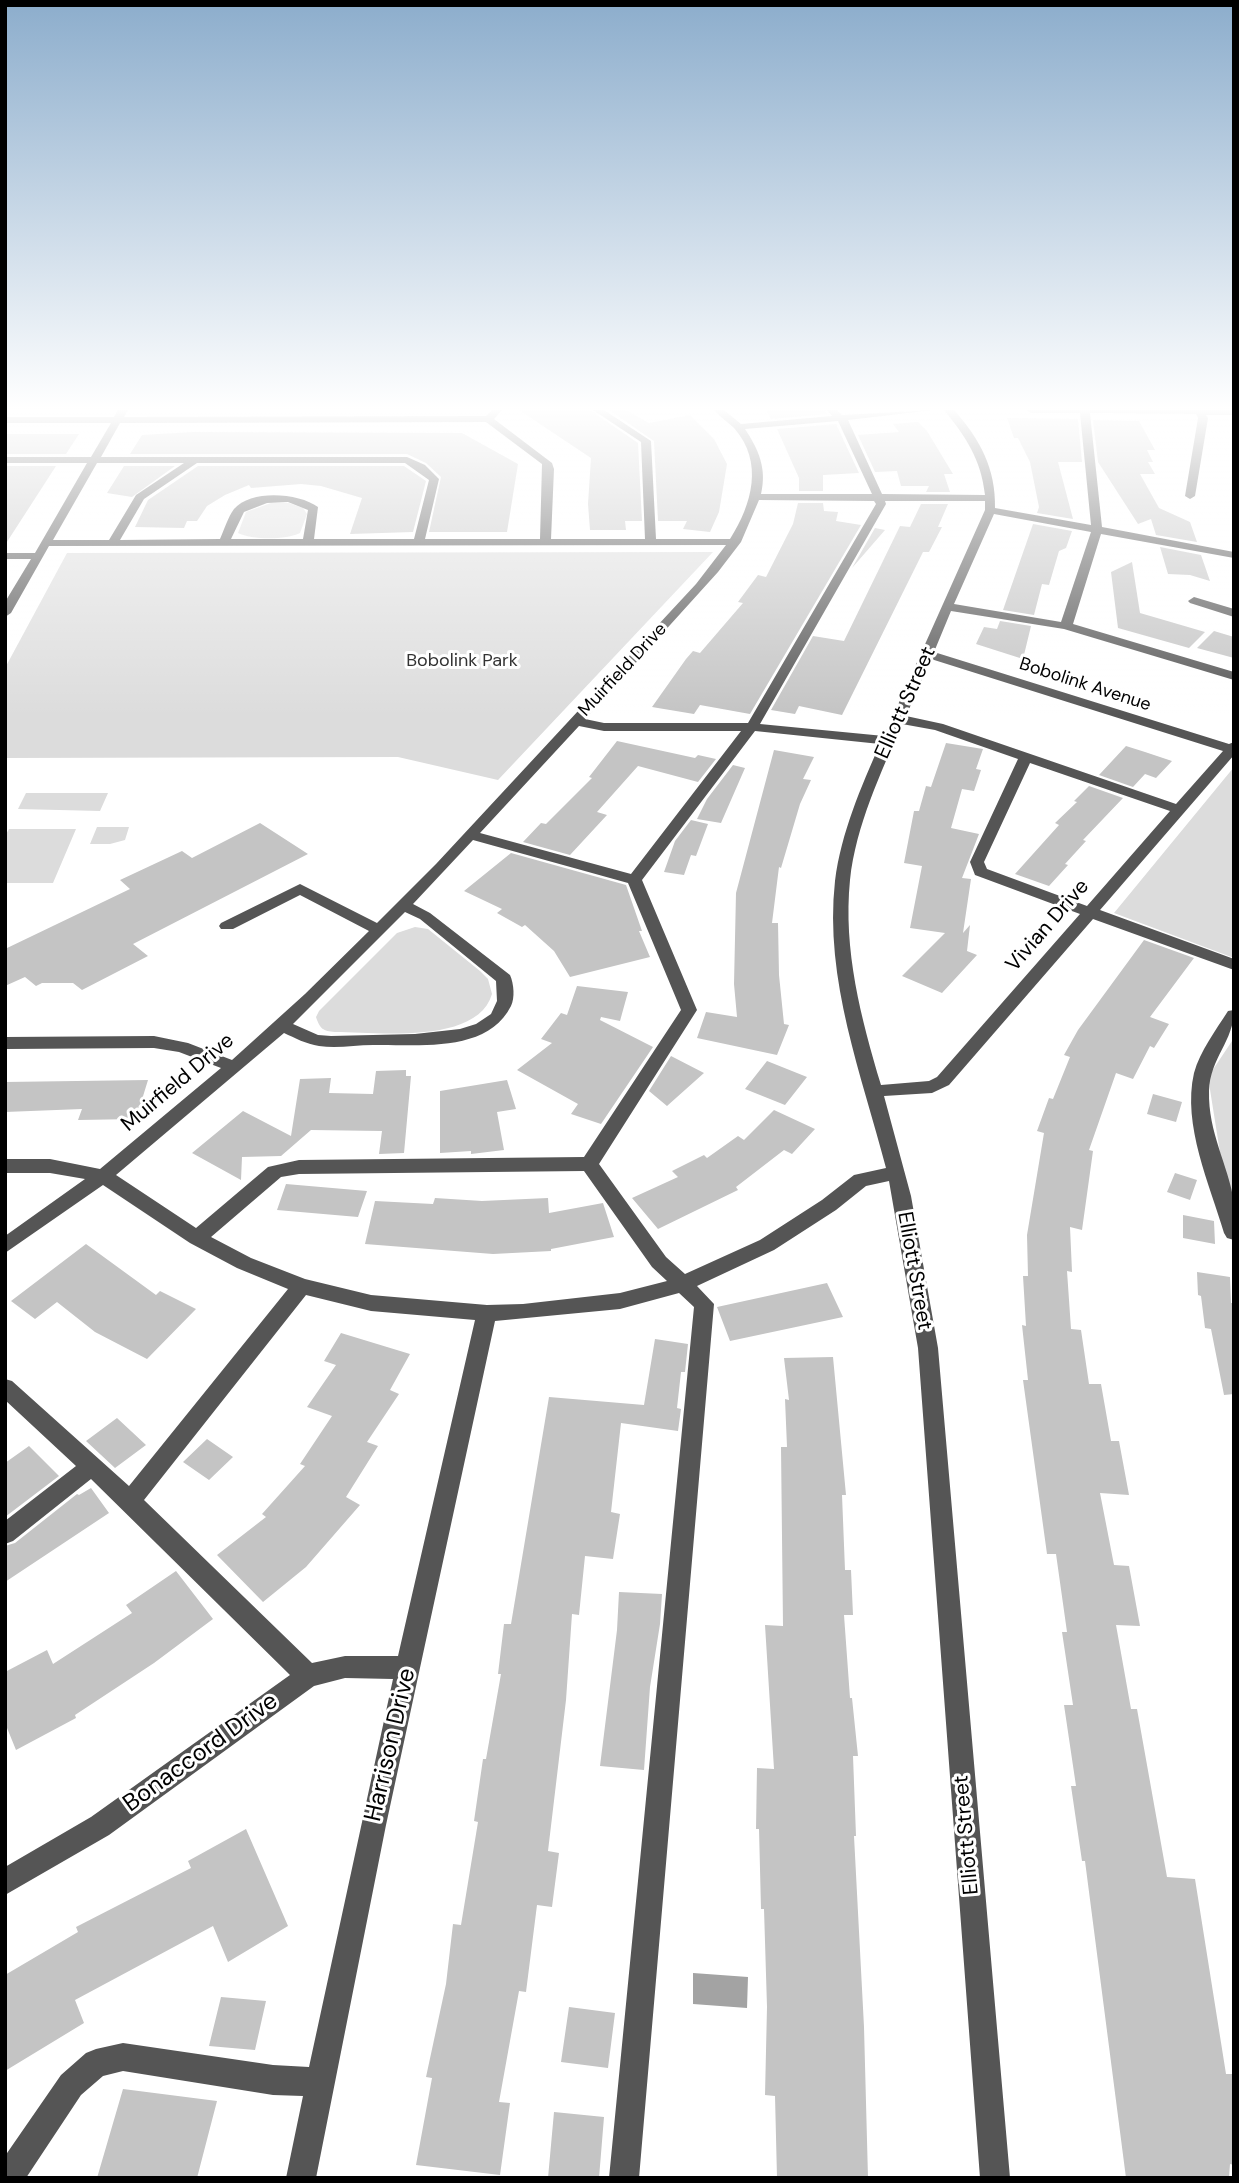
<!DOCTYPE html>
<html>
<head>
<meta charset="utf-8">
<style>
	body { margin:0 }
	#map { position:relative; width:1239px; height:2183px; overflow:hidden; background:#fff; font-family:"DM Sans",sans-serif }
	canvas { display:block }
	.frame { position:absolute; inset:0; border:7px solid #000; pointer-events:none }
</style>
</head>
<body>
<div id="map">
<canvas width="1239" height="2183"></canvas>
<div class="frame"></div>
</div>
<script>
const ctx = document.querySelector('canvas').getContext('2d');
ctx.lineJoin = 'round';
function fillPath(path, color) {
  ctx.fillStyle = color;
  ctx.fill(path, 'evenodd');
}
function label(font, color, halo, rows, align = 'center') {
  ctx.font = font + ' "DM Sans",sans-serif';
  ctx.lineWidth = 6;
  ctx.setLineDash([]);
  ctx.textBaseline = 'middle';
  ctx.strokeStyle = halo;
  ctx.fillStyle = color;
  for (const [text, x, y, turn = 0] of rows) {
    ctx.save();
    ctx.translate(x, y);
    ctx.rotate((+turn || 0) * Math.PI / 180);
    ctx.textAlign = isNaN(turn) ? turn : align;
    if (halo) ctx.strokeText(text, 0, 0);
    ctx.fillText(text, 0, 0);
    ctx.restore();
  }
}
const green = new Path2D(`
	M271,503H289L303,508L307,514L300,533C286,540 252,540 238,533L246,512Z
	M713,552L498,780L398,757L5,758V668L67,553Z
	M1234,767V958L1114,913Z
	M26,793H108L100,811L18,809Z
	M97,827H129L125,840L110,844H90Z
	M9,829H76L53,883H5V836Z
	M415,927L428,929L480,971L488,979L492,994C477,1045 377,1032 335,1032C323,1031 320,1029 316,1017L319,1011L397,933Z
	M1234,1038V1205L1222,1165L1208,1077Z`);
const water = new Path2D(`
	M693,1973L748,1977L747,2008L693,2004Z`);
const building = new Path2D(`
	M519,410H590L638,443L642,521H625L626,530H590L588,504L591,458Z
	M609,410H626L649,423L690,415L714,439L727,464L719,512L710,532L683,529L687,521H658L654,441Z
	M766,410H825L827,414L771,419Z
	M1007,418L1078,419L1082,462H1058L1073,519L1037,513L1039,507L1030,462L1018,438H1014Z
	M1093,420L1139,421L1155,450H1147L1153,462H1148L1155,474H1140L1159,508L1190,522L1197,542L1156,535L1151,519L1138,524L1098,462Z
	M918,422L927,431L953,474H944L950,492H926L929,486H901L897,471L875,472L858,435L899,432L893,424Z
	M836,424L859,473L823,475V491H799V478L777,429Z
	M193,432L462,433L518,464L507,532H429L441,477L426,463L407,454H130L142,435Z
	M5,434H79L66,454H5Z
	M5,466H56L5,545Z
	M124,466H175L132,497L107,493Z
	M198,466H404L426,481L413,532L350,534L362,498L321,486L301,484L251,488L249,485L225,495L207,506L197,521H187L184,528L135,527L148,500Z
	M798,503H823L824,511L838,512L836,521L861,525L750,714L700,705L694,714L652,707L686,659L693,651L700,653L743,603L738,602L758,575L766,577L793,524Z
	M921,504H948L938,527H942L929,552H923L842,715L799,706L795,714L771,710L813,636L844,641L900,526L910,527Z
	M1033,524L1072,531L1066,548L1059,551L1049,585L1042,584L1034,615L1003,610Z
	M875,528L885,530L852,568Z
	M1160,547L1201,555L1210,581L1190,575L1168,574Z
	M1132,562L1140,613L1205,632L1189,648L1118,628L1111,572Z
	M1000,621L1031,626L1023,659L976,644L984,627L997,629Z
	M1214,631L1234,637V658L1197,648Z
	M617,741L695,758L698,755L716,759L698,782L638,766L597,812L607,815L570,855L523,842L541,823L546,824L592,778L589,777Z
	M946,743L983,749L976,769L981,770L974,791L962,789L951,828L979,834L962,878L971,879L963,933L970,925L967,951L977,955L942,993L902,976L945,933L910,928L922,866L904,863L914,811H919L926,786L931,787Z
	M1126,746L1145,752L1172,761L1156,778L1145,774L1133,787L1099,775Z
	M774,750L814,757L803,779L811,780L800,804L781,868L779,867L772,923H778L779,975L784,1024L789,1025L777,1055L697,1038L706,1012L737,1017L734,984L736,893Z
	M733,765L745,768L721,823L697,819L707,799Z
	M1089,786L1123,798L1083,840L1086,841L1065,864L1068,865L1049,886L1015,874L1059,825L1055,823L1077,802L1074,801Z
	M691,820L708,824L696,856L691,855L684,875L664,872L675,841Z
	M260,823L308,854L133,944L148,956L82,990L73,983H42L36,986L25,977L5,986V949L130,889L120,880L182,851L192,858Z
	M511,853L626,885L642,931H639L650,957L570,977L554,951L525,925L522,927L497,913L502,909L464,891Z
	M1144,940L1194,958L1150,1017L1169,1024L1154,1048L1150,1046L1133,1079L1116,1073L1089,1150L1093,1151L1082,1230L1070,1227L1072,1272L1067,1271L1071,1329L1081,1330L1089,1384H1101L1111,1441H1119L1129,1495L1100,1493L1114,1565L1129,1566L1140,1626L1116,1625L1131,1709H1137L1167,1877L1195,1879L1226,2074H1232L1234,2085V2165L1230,2164L1229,2178H1126L1085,1861H1082L1071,1786H1076L1064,1705H1073L1062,1632H1067L1056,1554H1047L1023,1380H1028L1022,1325L1026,1326L1023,1276H1028L1027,1235L1044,1133L1037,1131L1049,1098L1053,1099L1070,1057L1064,1055L1078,1030Z
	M577,986L628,992L620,1021L601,1017L600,1020L653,1047L601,1124L571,1114L578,1104L517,1070L552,1043L541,1039L561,1013L567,1015Z
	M671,1056L704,1073L667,1106L649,1091Z
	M767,1061L807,1077L785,1105L745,1089Z
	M406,1070V1076H411L404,1153L379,1154L382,1131L311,1130L281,1156L242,1157L241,1180L192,1153L243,1111L291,1136L300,1079L331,1078L329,1093L373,1094L376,1071Z
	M148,1080L136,1119L78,1120L82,1109L5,1112V1082Z
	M507,1080L516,1109L497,1112L504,1150L471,1154V1151L440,1153V1091Z
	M1153,1094L1182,1102L1176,1122L1147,1114Z
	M774,1110L815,1129L792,1154L784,1150L736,1187L738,1190L658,1229L632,1198L678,1177L672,1171L704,1155L707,1158L738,1136L744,1140Z
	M1175,1173L1197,1180L1190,1200L1167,1192Z
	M286,1184L367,1191L358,1217L277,1210Z
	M435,1198L482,1201L548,1198L549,1213L603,1203L614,1237L551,1249V1251L493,1254L365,1244L375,1201L433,1204Z
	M1183,1215L1214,1221L1215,1244L1183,1238Z
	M86,1244L156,1295L160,1291L196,1309L147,1359L95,1332L57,1302L35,1319L11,1301Z
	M1197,1272L1230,1277L1231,1303H1234V1394L1224,1395L1211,1329L1205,1328L1201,1296L1198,1295Z
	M827,1283L843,1317L730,1341L717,1307Z
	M341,1333L410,1354L390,1390L399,1394L367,1442L378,1446L346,1497L360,1505L306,1567L263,1602L217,1555L266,1517L262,1514L305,1466L300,1464L332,1416L307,1407L336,1365L324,1361Z
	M655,1339L688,1344L685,1372H681L677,1408L681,1409L678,1431L621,1423L611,1512L620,1514L613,1559L585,1556L579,1615L572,1614L566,1700L548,1851L559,1853L552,1907L537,1905L526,1992L519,1991L499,2102L510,2103L500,2175L416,2165L432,2078L426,2077L446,1984L453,1924L461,1925L478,1822L474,1821L483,1759H486L501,1674H498L504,1624H511L549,1397L644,1405Z
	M833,1357L846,1495H842L845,1570H851L853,1615H844L850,1698H852L858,1756H853L856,1836H854L864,2027L868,2178H777L775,2096L765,2095L767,2007L764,1909H761L759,1829H756L757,1768L774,1769L765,1625L783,1626L781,1447H787L785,1399L789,1400L784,1358Z
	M117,1418L146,1445L115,1468L86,1441Z
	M207,1439L233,1457L209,1480L183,1462Z
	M29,1446L59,1476L5,1517V1463Z
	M91,1488L109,1513L5,1582V1546L15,1543L77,1494L79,1495Z
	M176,1571L213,1619L154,1663L75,1715L76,1718L16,1750L5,1723V1672L47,1650L53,1664L132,1613L126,1605Z
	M619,1592L662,1594L660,1624L650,1687L644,1770L600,1766L617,1630Z
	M246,1829L288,1926L228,1962L213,1926L75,2000L84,2023L5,2071V1975L78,1932L76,1927L191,1868L188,1861Z
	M221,1997L266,2001L255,2050L209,2046Z
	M569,2007L615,2013L608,2068L561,2062Z
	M123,2089L217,2101L197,2178H97Z
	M554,2112L604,2117L599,2178H548Z`);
const minor = new Path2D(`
	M118,410H128L124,417L486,416L492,410H502L494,419L552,463L554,469L551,539H645L641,442L593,410H604L651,441L656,539H730C752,504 764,462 734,428C728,422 720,417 714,410H724L741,424L832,416L827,410H837L842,415L934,410L848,420L882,494L985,495C981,459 966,437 944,410H954C980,439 996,469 995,508L1091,525L1080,413H1031L1027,410H1234V415H1206L1208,418L1195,496L1190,499L1185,496L1198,418L1196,414L1090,413L1102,527L1234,552V558L1101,534L1073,624L1234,672V680L1064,629L951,611L934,652L1229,744L1234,742V755L1100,910L1234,959V970L1093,919L949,1085L932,1093L884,1096L911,1196L938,1348L1010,2178H980L918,1348L889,1181L866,1186L836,1210L774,1250L697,1286L714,1304L639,2178H609L694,1307L679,1293L620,1309L495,1321L386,1825L316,2178H286L303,2096L273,2095L123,2071L103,2076L81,2095L26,2178H5V2156L61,2075L86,2053L96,2049L123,2043L273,2065L309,2067L393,1679L345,1678L314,1686L109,1835L5,1895V1867L91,1817L290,1675L91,1479L13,1541L5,1544V1521L76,1466L5,1400V1379L12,1381L129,1486L288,1289L237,1268L190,1243L103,1185L5,1253V1236L85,1179L50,1173H5V1159H50L100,1169L221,1068L179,1052L154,1048L5,1049V1037L154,1036L188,1043L232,1060L305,994L369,931L300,895L233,929H221L219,926L221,923L300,884L377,923L436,864L696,584L726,545L49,546L11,613L5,617V602L31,559H5V553H35L87,463H5V457H91L111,423H5V417H114ZM838,421L872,494H761C767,469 759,450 745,429ZM486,422L542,464L540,539H425L439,479L425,465L407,457H101L120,423ZM97,463H184L136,495L109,540H53ZM197,463H405L429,480L414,539H314L318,507C299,493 251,489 234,509C228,517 224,530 220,539L120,540L144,499ZM759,500L874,501L876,504L748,723H604L585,719L718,572L741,542ZM885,501H985V510L884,736L760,724L886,504ZM288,502L308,510L303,539H231L244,512L267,503ZM994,514L1091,532L1061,622L954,604ZM931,659L1223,751L1176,804L943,724L906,716ZM902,724L935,730L1018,759L970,862L975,875L1080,914L937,1077L929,1081L881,1085C861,1018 843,950 850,880C856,825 881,773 902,724ZM579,726L604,731H741L631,874L480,833ZM755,731L880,744C861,787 841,833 835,881C824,980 862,1075 886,1168L854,1175L822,1200L760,1240L685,1274L666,1257L599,1164L697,1010L642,880ZM1030,763L1170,811L1087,906L987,869L984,862ZM473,840L628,883L681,1010L584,1157L299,1160L268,1167L196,1228L116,1175L284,1033C295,1038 306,1044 319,1046C337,1049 355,1045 373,1045C417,1044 487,1054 511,1006C515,998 514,984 510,975L430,913L413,904ZM405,912L420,919L496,981L497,1001L491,1014L476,1024L460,1029L415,1034L331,1036L318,1035L293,1024ZM584,1171L652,1267L667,1281L620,1293L523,1304L487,1305L371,1295L305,1279L251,1258L211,1237L281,1177L299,1174ZM306,1295L371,1311L475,1320L398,1656H345L312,1663L144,1500Z
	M1194,597L1234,609V617L1190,603L1188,601Z
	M1234,1010C1234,1041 1210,1058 1209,1091C1208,1133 1228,1164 1234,1202C1236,1214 1234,1228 1234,1240L1227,1238L1224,1233C1210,1185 1182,1125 1194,1073C1200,1051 1216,1030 1228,1011Z`);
const farParknames = [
	["Bobolink Park",462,661]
];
const farStreetnames = [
	["Muirfield Drive",623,670,-47],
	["Bobolink Avenue",1085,685,18]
];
const streetNames = [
	["Elliott Street",906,703,-66],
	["Vivian Drive",1048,926,-49],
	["Muirfield Drive",178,1083,-40],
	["Elliott Street",914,1271,80],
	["Elliott Street",967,1835,-95]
];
const nearStreetnames = [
	["Harrison Drive",391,1745,-77],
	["Bonaccord Drive",201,1753,-36]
];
fillPath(green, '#dcdcdc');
fillPath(water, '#a3a3a3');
fillPath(building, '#c4c4c4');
fillPath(minor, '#555');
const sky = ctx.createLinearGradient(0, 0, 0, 716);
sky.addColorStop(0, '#8cadcc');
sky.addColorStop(0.57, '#fff');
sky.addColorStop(1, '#ffffff00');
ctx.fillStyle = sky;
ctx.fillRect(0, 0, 1239, 716);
label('18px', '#333', '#fff', farParknames);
label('18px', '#000', '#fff', farStreetnames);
label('21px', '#000', '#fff', streetNames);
label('24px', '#000', '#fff', nearStreetnames);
</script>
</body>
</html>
